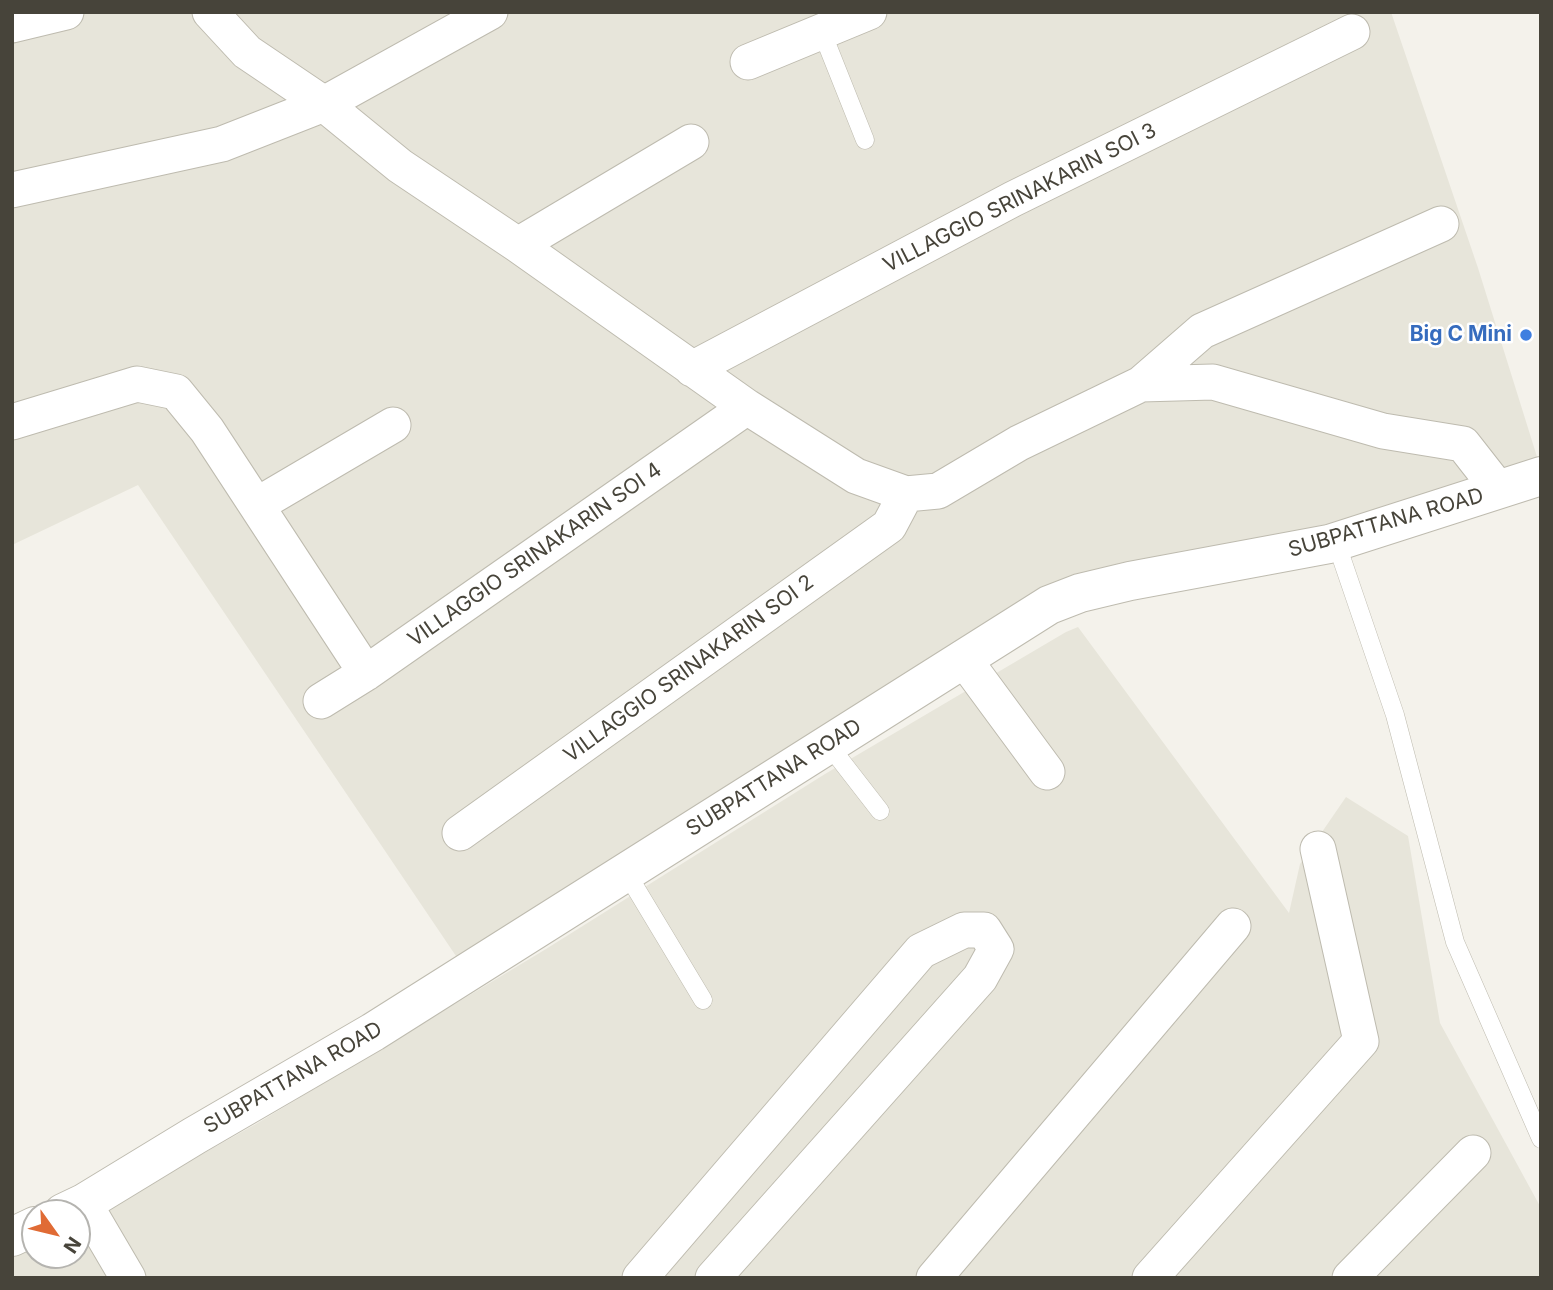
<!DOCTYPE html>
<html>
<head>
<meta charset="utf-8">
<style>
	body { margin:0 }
	#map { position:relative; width:1553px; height:1290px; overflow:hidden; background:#f4f2eb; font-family:Inter,sans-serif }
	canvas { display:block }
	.frame { position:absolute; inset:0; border:14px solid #47443a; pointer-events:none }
	.north { position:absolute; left:21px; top:1199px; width:70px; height:70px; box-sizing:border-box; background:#fff; border:2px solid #b5b4b0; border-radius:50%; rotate:124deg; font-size:19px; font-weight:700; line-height:28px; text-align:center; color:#47443a }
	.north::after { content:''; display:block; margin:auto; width:24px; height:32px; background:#e06b35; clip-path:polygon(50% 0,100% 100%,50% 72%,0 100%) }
</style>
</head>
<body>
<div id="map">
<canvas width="1553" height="1290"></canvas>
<div class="frame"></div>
<div class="north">N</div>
</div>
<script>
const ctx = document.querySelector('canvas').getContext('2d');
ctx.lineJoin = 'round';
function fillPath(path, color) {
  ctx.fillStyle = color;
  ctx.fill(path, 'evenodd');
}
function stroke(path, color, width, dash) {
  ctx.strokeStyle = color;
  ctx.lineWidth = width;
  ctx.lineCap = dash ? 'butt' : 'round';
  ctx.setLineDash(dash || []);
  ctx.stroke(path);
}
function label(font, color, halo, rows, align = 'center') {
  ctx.font = font + ' Inter,sans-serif';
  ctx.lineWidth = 5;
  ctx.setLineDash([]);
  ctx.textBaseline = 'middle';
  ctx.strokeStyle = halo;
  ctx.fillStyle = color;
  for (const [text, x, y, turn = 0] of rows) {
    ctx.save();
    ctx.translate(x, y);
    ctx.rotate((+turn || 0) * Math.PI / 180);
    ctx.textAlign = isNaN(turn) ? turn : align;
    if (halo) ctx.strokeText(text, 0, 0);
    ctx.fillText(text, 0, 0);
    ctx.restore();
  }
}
const residential = new Path2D(`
	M12,12H1391L1478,268L1538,460L1338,533L1104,568L458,959L138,485L12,545Z
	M1078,627L1289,913L1300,864L1346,797L1408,836L1440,1023L1541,1208V1278H12V1258L35,1247V1255H77V1224L256,1124L546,949L825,774L1066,632Z`);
const service = new Path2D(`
	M822,32L865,140
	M1336,542L1395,715L1455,942L1541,1139
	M828,744L880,811
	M626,872L703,1000`);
const minor = new Path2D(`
	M210,12L247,52L324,104L400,166L518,245L747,407L856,476L906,494L938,491L1019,443L1141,384L1213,382L1383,431L1463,444L1499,490
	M12,25L66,12
	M748,62L869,12
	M12,190L222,144L324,104L490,12
	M518,245L691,142
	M692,369L1013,199L1352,32
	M1141,384L1202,331L1441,224
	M12,422L137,384L176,392L207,430L366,673
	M257,505L393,425
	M963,658L1047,772
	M321,701L366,673L747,407
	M460,833L889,526L906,494
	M84,1203L128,1278
	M640,1278L921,951L964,930H984L996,949L980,978L713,1278
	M934,1278L1233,926
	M1150,1278L1361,1041L1318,849
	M1350,1278L1473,1153`);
const tertiary = new Path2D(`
	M63,1213L84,1203L194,1136L373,1032L1049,605L1080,593L1130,581L1329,544L1541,476
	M12,1237L35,1226`);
const markers = [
	[1526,335,7,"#3f7fe0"]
];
const streetNames = [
	["VILLAGGIO SRINAKARIN SOI 3",1020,198,-27],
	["SUBPATTANA ROAD",1386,523,-16],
	["VILLAGGIO SRINAKARIN SOI 4",535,555,-35],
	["VILLAGGIO SRINAKARIN SOI 2",689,669,-36],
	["SUBPATTANA ROAD",774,778,-32],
	["SUBPATTANA ROAD",293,1078,-30]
];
const shopNames = [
	["Big C Mini",1512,335]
];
fillPath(residential, '#e7e5da');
stroke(service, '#bebbaf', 19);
stroke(minor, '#bebbaf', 37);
stroke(tertiary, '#bebbaf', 40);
stroke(service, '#fff', 18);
stroke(minor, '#fff', 35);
stroke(tertiary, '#fff', 38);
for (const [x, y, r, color] of markers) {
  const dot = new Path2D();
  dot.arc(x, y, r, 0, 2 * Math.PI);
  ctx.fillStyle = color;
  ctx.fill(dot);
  stroke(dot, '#fff', 2.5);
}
label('21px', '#47443a', '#fff', streetNames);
label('bold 21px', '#366cbe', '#fff', shopNames, 'right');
</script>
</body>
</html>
